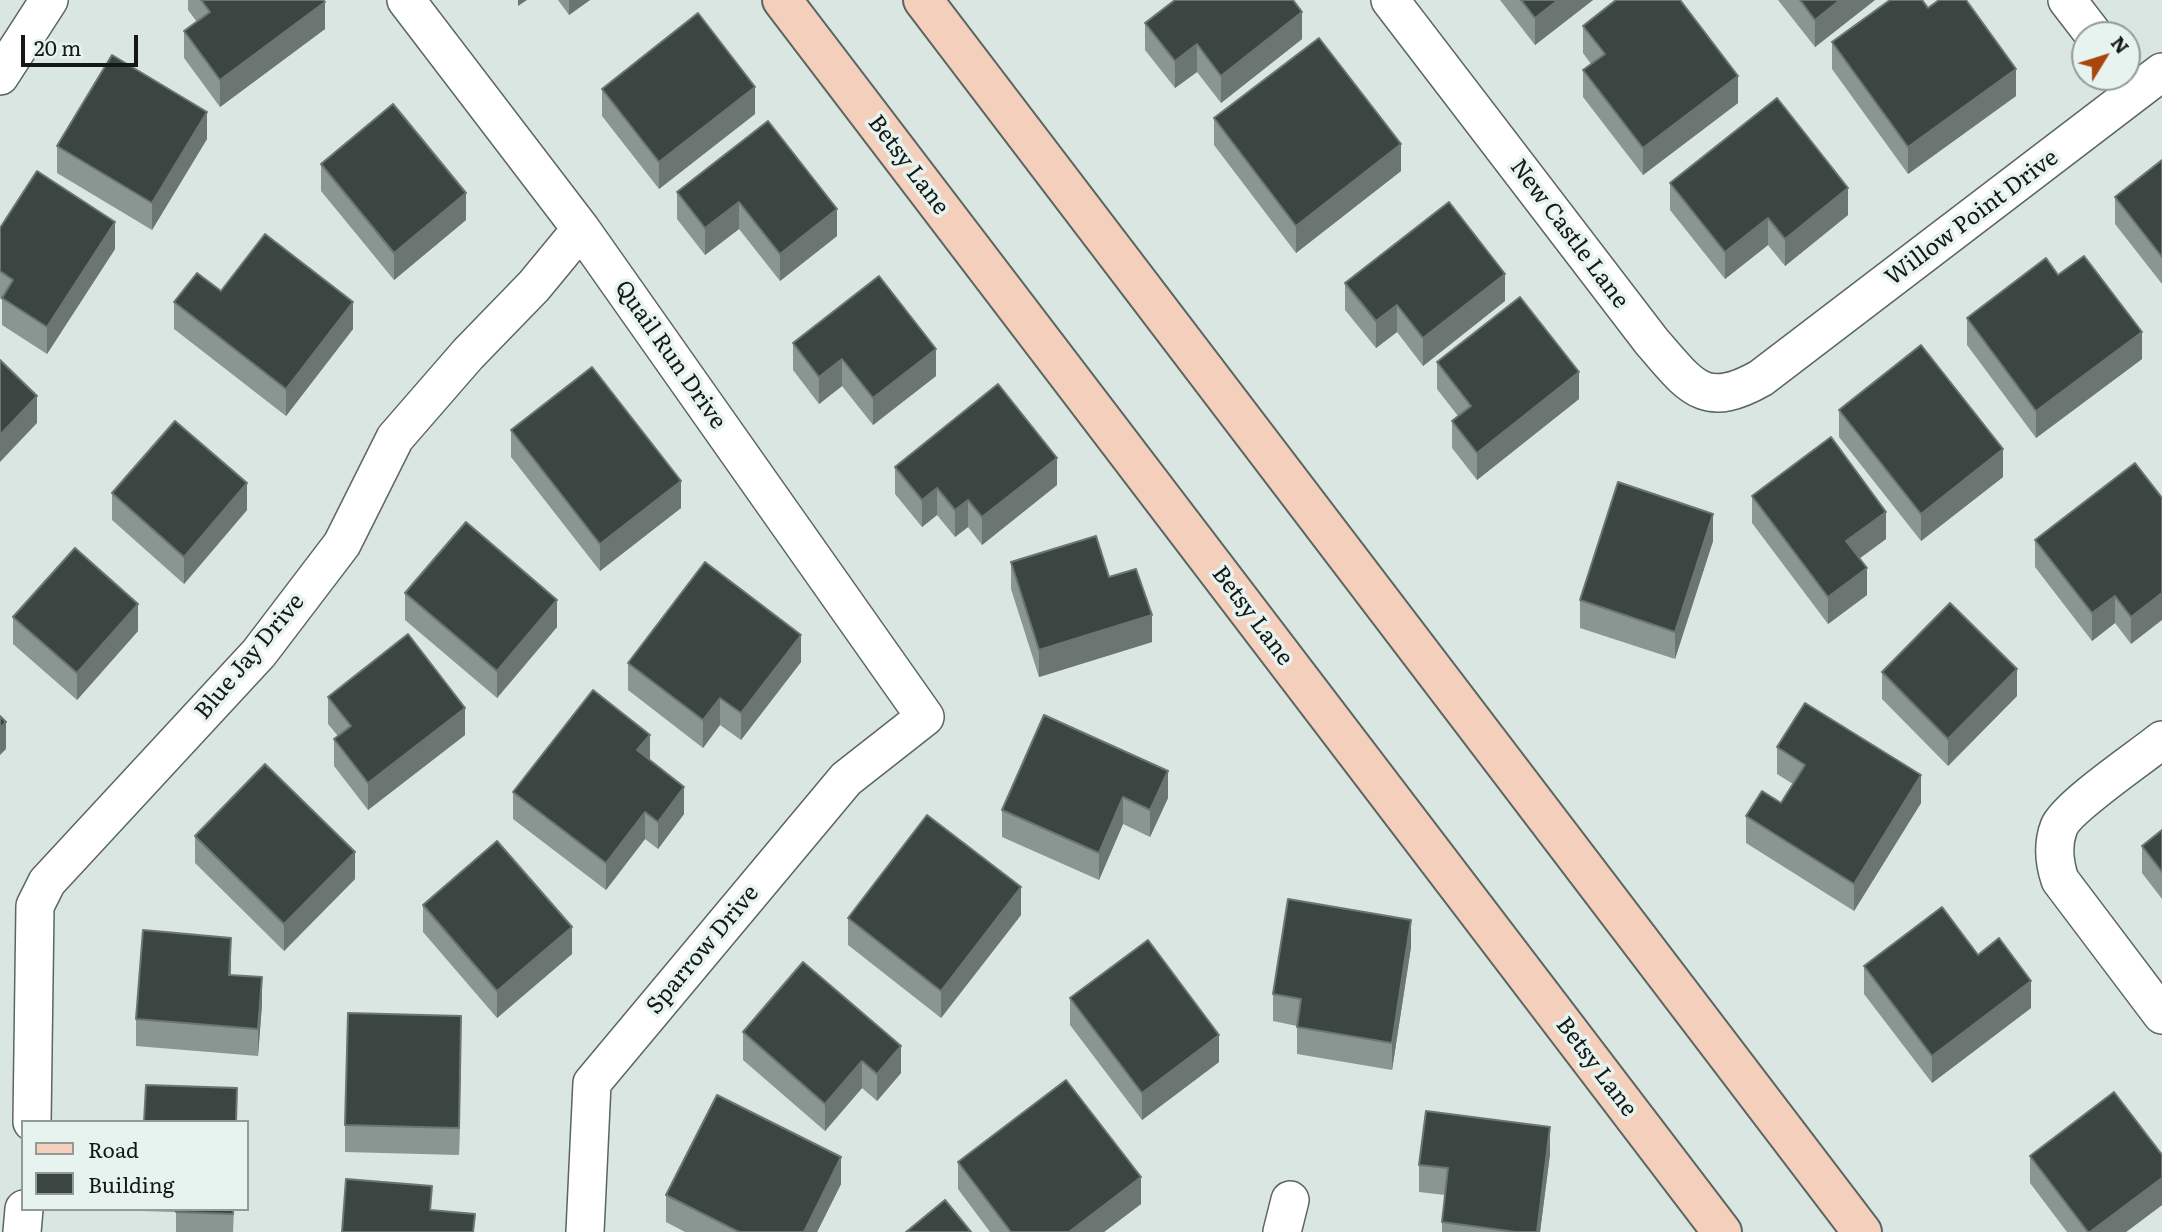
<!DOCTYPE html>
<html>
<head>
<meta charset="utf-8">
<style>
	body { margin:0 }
	#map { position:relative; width:2162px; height:1232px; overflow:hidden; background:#dae6e1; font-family:Literata,serif }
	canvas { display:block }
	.legend { position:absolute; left:21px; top:1120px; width:228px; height:91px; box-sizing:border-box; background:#e7f3ef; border:2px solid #939b99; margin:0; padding:9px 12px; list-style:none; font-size:21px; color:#141817 }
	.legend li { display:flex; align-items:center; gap:14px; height:35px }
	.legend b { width:35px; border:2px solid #939b99 }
	.north { position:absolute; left:2071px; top:21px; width:70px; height:70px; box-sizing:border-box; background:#e7f3ef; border:2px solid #939b99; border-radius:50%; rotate:52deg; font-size:19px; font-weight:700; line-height:28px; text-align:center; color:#141817 }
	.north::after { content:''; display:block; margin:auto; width:24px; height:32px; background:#a9460e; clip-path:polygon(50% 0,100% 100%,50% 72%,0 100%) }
	.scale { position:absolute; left:21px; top:35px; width:117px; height:32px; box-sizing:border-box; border:4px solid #141817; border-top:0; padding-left:9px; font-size:21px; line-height:24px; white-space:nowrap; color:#141817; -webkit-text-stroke:5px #e7f3ef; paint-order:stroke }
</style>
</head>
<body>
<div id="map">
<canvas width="2162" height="1232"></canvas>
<ul class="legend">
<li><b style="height:9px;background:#f4cfbb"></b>Road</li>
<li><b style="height:19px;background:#3b4542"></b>Building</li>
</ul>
<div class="north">N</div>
<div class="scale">20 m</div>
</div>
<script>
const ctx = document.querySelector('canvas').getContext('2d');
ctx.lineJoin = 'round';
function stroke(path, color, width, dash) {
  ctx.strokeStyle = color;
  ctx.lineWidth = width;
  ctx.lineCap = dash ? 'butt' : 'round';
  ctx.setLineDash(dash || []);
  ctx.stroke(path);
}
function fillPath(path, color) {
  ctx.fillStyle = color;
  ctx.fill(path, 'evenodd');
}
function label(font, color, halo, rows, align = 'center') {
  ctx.font = font + ' Literata,serif';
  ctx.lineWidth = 7;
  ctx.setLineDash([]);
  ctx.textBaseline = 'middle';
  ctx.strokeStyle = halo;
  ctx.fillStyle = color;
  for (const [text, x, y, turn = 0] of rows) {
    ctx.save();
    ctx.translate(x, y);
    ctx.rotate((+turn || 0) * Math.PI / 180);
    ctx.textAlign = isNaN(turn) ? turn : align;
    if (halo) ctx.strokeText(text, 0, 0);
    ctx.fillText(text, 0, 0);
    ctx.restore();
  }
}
const street = new Path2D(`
	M406,0L581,229L925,717L846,779L592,1083L585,1232
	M1390,0L1652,342C1690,385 1703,411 1761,378L2162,72
	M2067,0L2094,35
	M0,76L49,0
	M2162,740C2141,757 2067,807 2059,827C2052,845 2054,862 2060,880L2162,1015
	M32,1122L35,906L47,882L259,653L342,544L395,438L468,354L534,286L581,229
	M22,1232L24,1209
	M1282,1232L1290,1200`);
const secondary = new Path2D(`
	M782,0L1722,1232
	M923,0L1862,1232`);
const wall = new Path2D(`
	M188,0H323L325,29L220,107L184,58V31L197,22L188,10Z
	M558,0H590L569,15Z
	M1500,0H1593L1535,45Z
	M1778,0H1875L1815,47Z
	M1928,8L2016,96L1908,174L1832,69V42Z
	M1145,23L1302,39L1221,103L1197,72L1175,88L1145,50Z
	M1583,26L1738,103L1643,175L1583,97V70L1591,64L1583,53Z
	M602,89L755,114L659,189L602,116Z
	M1214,118L1401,171L1296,253L1214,145Z
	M768,121L837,236L780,281L739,229L705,255L677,219V192Z
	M207,139L152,230L57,173V146Z
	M2162,160V284L2115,224V197Z
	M321,164L466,220L394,280L321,191Z
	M1670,183L1848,215L1785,266L1768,245L1725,279L1670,210Z
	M0,228L115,249L47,354L2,325V300L0,298Z
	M2058,275L2142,359L2036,438L1967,345V318Z
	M1345,283L1505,301L1423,366L1397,332L1376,348L1345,310Z
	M174,302L353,329L286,416L174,329Z
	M793,343L936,376L873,425L842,386L819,404L793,370Z
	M1437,362L1579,399L1477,480L1452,448V421L1458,416L1437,389Z
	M1839,410L2003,477L1921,541L1839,437Z
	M511,430L681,508L600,571L511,457Z
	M2135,463L2131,644L2115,623L2092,641L2035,567V540Z
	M895,467L1057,485L982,545L968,527L955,537L937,515L922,527L895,494Z
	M112,493L247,510L184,584L112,520Z
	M1752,496L1886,539L1859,559L1867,595L1828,624L1752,523Z
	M1713,541L1675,659L1580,628V600Z
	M1011,562L1109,577L1152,642L1039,677L1011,589Z
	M405,593L557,627L497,698L405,620Z
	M13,617L138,631L77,700L13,644Z
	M801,662L741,740L720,725L703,748L628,690V663Z
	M1882,672L2017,696L1948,766L1882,699Z
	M328,697L465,735L368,810L334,766V739L338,736L328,724Z
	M1044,715L1168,798L1150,837L1123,824L1099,880L1002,837V810Z
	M1777,747L1921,803L1854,911L1746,843V816L1781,803L1793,784L1777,774Z
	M650,760L684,814L658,849L645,839L606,890L513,819V792Z
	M2162,830V899L2142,873V846Z
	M195,836L355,879L284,951L195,863Z
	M423,905L572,954L497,1018L423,932Z
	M1021,915L941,1018L848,945V918Z
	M1411,947L1392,1070L1297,1054V1026L1273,1021V994Z
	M1978,955L2031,1008L1932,1083L1864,994V966Z
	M231,965V975L262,1004L258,1056L136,1046V1019Z
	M1070,998L1219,1062L1142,1120L1070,1025Z
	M743,1032L901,1046V1073L877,1101L862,1088L825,1131L743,1060Z
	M461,1043L459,1155L345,1152V1125Z
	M1550,1154L1540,1232H1442V1222L1445,1195L1419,1192V1165Z
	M2162,1155V1205L2126,1232H2067L2030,1183V1156Z
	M958,1162L1141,1204L1104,1232H990L958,1189Z
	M841,1184L817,1232H685L666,1222V1195Z
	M142,1209H234L233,1232H176V1212L142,1211Z`);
const shadedWall = new Path2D(`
	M518,0H527L518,6Z
	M569,0H590L569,15Z
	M1558,0H1593L1535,45V18Z
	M1840,0H1875L1815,47V20Z
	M325,2V29L220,107V80Z
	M1302,12V39L1221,103V76Z
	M1197,44V72L1175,88V61Z
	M2016,69V96L1908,174V147Z
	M1738,76V103L1643,175V148Z
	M755,87V114L659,189V162Z
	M207,112V139L152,230V203Z
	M1401,144V171L1296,253V226Z
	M1848,188V215L1785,266V239Z
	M466,193V220L394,280V253Z
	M739,202V229L705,255V228Z
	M837,209V236L780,281V254Z
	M1768,218V245L1725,279V252Z
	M115,222V249L47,354V327Z
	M1505,274V301L1423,366V338Z
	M353,302V329L286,416V389Z
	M1397,305V332L1376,348V321Z
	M2142,332V359L2036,438V411Z
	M936,349V376L873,425V398Z
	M842,359V386L819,404V377Z
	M1579,372V399L1477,480V453Z
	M37,396V423L0,462V435Z
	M2003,449V477L1921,541V514Z
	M1057,458V485L982,545V517Z
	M681,481V508L600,571V544Z
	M247,483V510L184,584V557Z
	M937,488V515L922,527V500Z
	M968,500V527L955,537V510Z
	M1886,512V539L1846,568V541Z
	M1713,514V541L1675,659V632Z
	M1867,568V595L1828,624V597Z
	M2162,593V620L2131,644V617Z
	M2115,596V623L2092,641V613Z
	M557,600V627L497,698V671Z
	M138,604V631L77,700V673Z
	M1152,615V642L1039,677V650Z
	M801,635V662L741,740V713Z
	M2017,669V696L1948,766V739Z
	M720,698V725L703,748V720Z
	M465,708V735L368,810V783Z
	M6,722V749L0,755V728Z
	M650,735V762L637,750Z
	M1168,771V798L1150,837V810Z
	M1921,775V803L1854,911V884Z
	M684,787V814L658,849V822Z
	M1123,797V824L1099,880V853Z
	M645,812V839L606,890V863Z
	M355,852V879L284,951V924Z
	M1021,887V915L941,1018V991Z
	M1411,920V947L1392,1070V1043Z
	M572,927V954L497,1018V991Z
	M231,938V965L229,1002V975Z
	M262,977V1004L258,1056V1029Z
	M2031,981V1008L1932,1083V1056Z
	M461,1016V1043L459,1155V1128Z
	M1219,1035V1062L1142,1120V1093Z
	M901,1046V1073L877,1101V1074Z
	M862,1061V1088L825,1131V1104Z
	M1550,1127V1154L1540,1232H1537Z
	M841,1157V1184L817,1232H804Z
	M1141,1177V1204L1104,1232H1069Z
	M2162,1178V1205L2126,1232H2090Z`);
const building = new Path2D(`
	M201,0H323L325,2L220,80L184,31L210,12Z
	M1175,0H1293L1302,12L1221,76L1197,44L1175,61L1145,23Z
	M1521,0H1558L1535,18Z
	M1616,0H1680L1738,76L1643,148L1583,70L1605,54L1583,26Z
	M1800,0H1840L1815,20Z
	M1890,0H1922L1928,8L1939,0H1966L2016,69L1908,147L1832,42Z
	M698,13L755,87L659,162L602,89Z
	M1319,38L1401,144L1296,226L1214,118Z
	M112,55L207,112L152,203L57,146Z
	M1777,98L1848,188L1785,239L1768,218L1725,252L1670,183Z
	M393,104L466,193L394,253L321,164Z
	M768,121L837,209L780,254L739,202L705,228L677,192Z
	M2162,160V257L2115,197Z
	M37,171L115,222L47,327L2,298L13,280L0,271V228Z
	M1449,202L1505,274L1423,338L1397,305L1376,321L1345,283Z
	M265,234L353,302L286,389L174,302L197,273L221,291Z
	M2084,256L2142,332L2036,411L1967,318L2046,258L2058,275Z
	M879,276L936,349L873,398L842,359L819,377L793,343Z
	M1520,297L1579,372L1477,453L1452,421L1471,406L1437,362Z
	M1921,345L2003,449L1921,514L1839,410Z
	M0,360L37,396L0,435Z
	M592,367L681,481L600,544L511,430Z
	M998,384L1057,458L982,517L968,500L955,510L937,488L922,500L895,467Z
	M175,421L247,483L184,557L112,493Z
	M1831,437L1886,512L1846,541L1867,568L1828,597L1752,496Z
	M2135,463L2162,498V593L2131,617L2115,596L2092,613L2035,540Z
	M1618,482L1713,514L1675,632L1580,600Z
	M466,522L557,600L497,671L405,593Z
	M1096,536L1109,577L1136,569L1152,615L1039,650L1011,562Z
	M75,548L138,604L77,673L13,617Z
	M705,562L801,635L741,713L720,698L703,720L628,663Z
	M1950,603L2017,669L1948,739L1882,672Z
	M408,634L465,708L368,783L334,739L351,726L328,697Z
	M593,690L650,735L637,750L684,787L658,822L645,812L606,863L513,792Z
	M1805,703L1921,775L1854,884L1746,816L1762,791L1781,803L1805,765L1777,747Z
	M1044,715L1168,771L1150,810L1123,797L1099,853L1002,810Z
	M0,716L6,722L0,728Z
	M265,764L355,852L284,924L195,836Z
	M927,815L1021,887L941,991L848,918Z
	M2162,830V872L2142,846Z
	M497,841L572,927L497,991L423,905Z
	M1288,899L1411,920L1392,1043L1297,1027L1301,999L1273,994Z
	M1942,907L1978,955L1999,938L2031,981L1932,1056L1864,966Z
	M143,930L231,938L229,975L262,977L258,1029L136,1019Z
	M1148,940L1219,1035L1142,1093L1070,998Z
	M803,962L901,1046L877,1074L862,1061L825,1104L743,1032Z
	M348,1013L461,1016L459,1128L345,1125Z
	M1066,1080L1141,1177L1069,1232H1011L958,1162Z
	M146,1085L237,1088L236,1122H144Z
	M2114,1092L2162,1155V1178L2090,1232H2088L2030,1156Z
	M717,1095L841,1157L804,1232H739L666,1195Z
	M1426,1111L1550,1127L1537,1232H1516L1442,1222L1448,1168L1419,1165Z
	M346,1179L432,1186L430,1210L475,1214L473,1232H342Z
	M945,1200L971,1232H906Z
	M176,1209H233V1214L176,1212Z`);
const streetNames = [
	["Betsy Lane",908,165,53],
	["Willow Point Drive",1972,218,-37],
	["New Castle Lane",1569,234,53],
	["Quail Run Drive",670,355,55],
	["Betsy Lane",1252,616,53],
	["Blue Jay Drive",250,657,-50],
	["Sparrow Drive",703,950,-50],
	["Betsy Lane",1596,1067,53]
];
stroke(street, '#5b6662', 40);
stroke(secondary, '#5b6662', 42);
stroke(street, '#fff', 37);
stroke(secondary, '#f4cfbb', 38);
fillPath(wall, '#8a9692');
fillPath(shadedWall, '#6b7572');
fillPath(building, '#3b4542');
stroke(building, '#6b7572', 2);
label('23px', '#141817', '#e7f3ef', streetNames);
</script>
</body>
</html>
